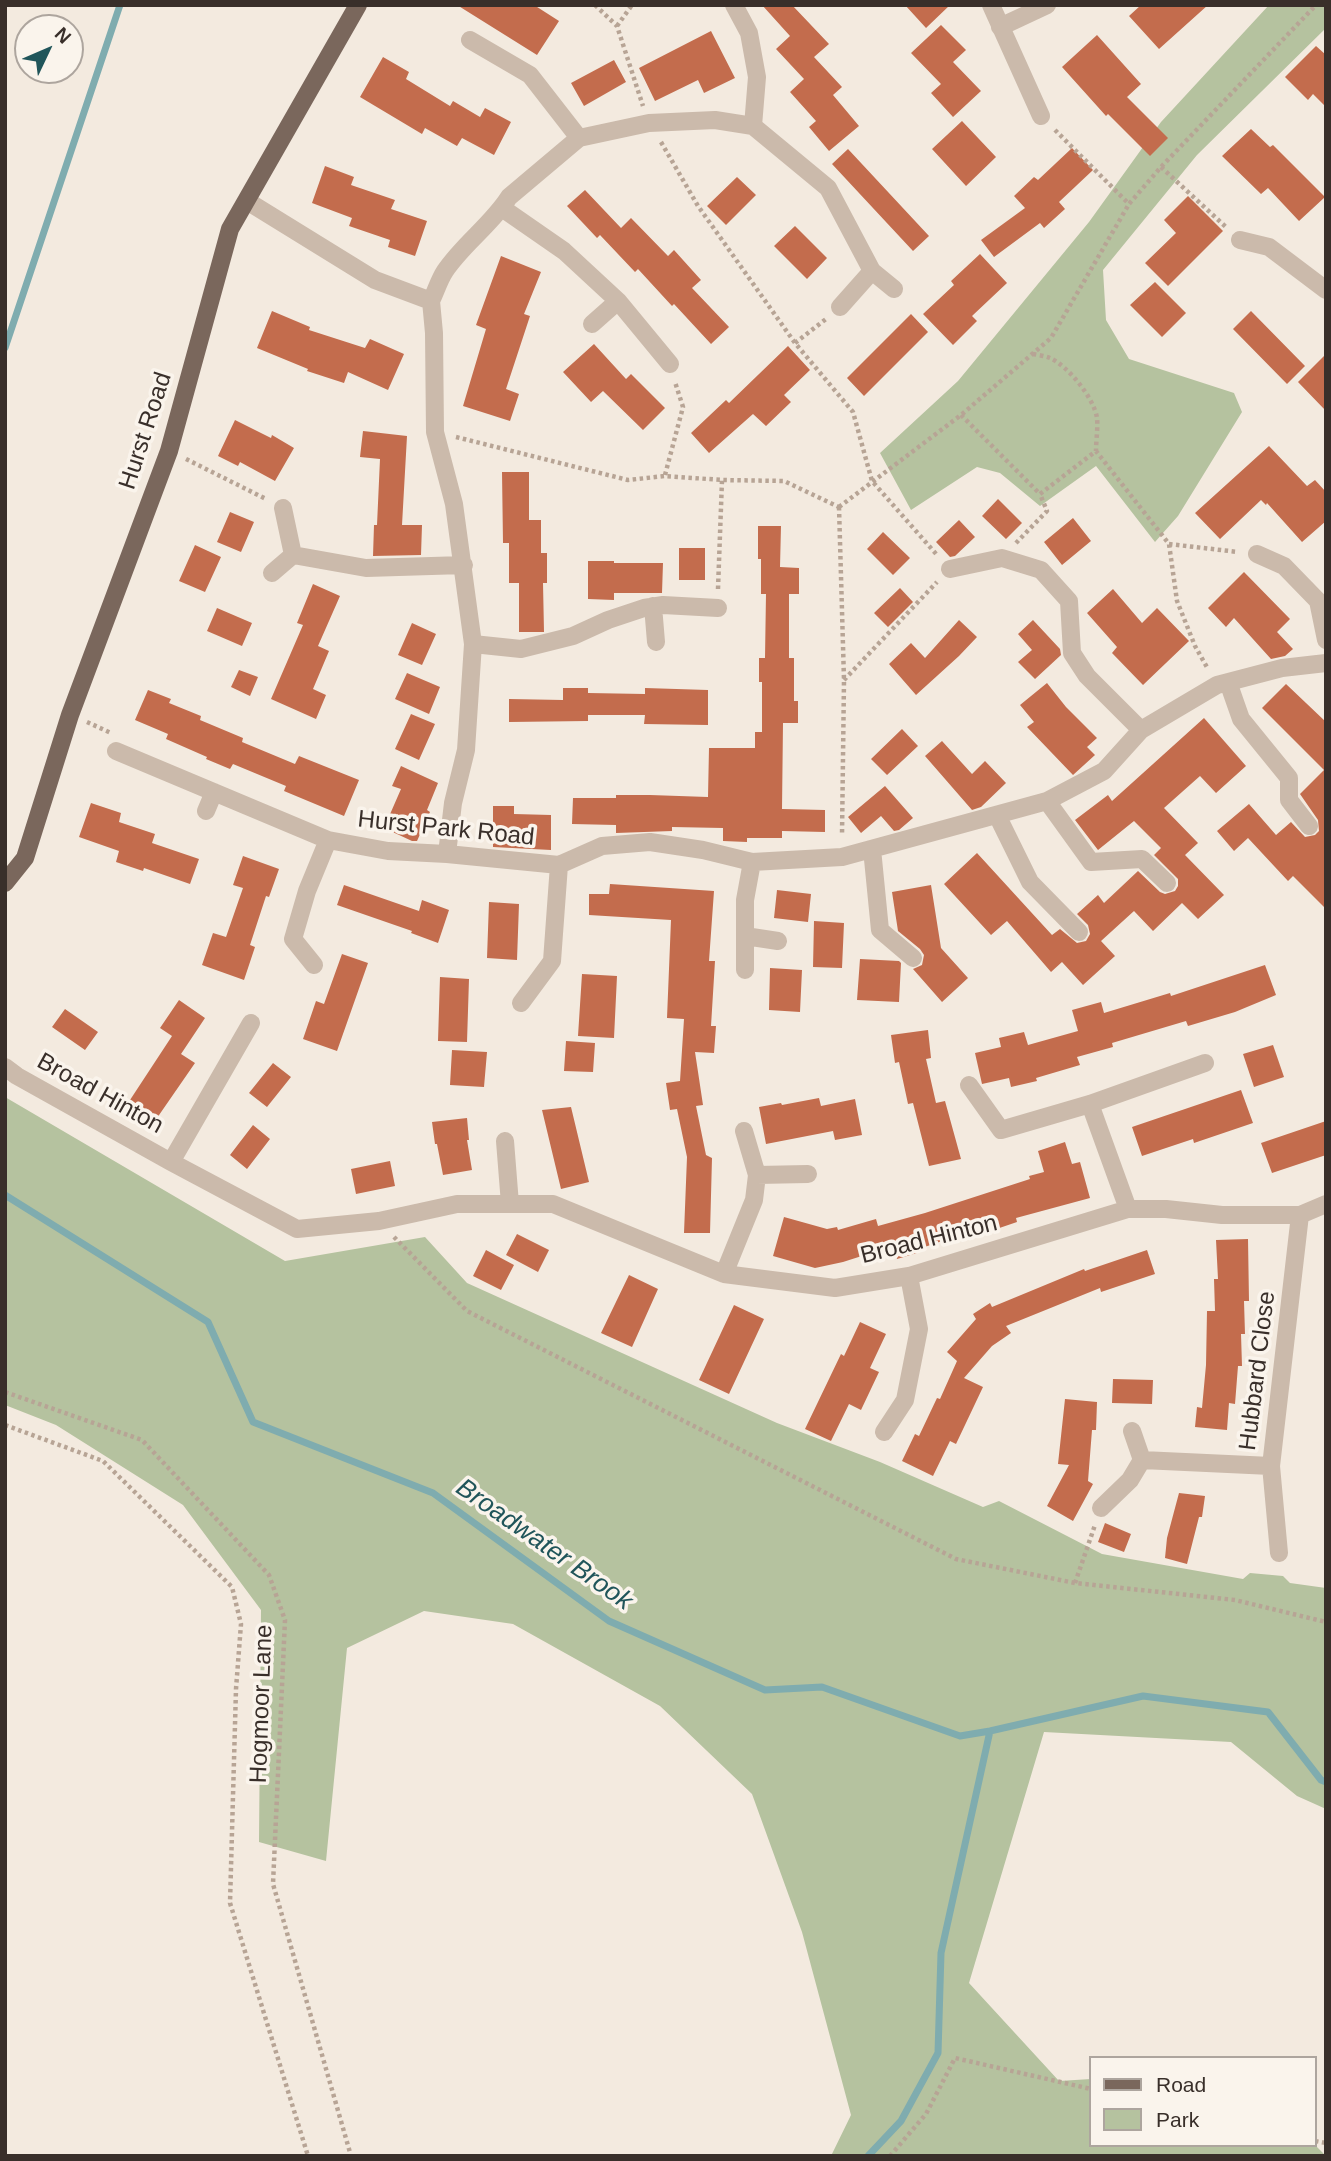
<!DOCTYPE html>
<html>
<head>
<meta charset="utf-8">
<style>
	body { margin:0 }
	#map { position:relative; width:1331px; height:2161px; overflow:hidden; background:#f3eadf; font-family:Arial,sans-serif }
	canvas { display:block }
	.frame { position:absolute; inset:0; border:7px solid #392f2a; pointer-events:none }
	.legend { position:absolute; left:1089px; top:2056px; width:228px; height:91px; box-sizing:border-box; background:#faf4ec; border:2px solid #ada59e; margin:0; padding:9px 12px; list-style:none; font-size:21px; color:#392f2a }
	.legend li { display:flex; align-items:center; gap:14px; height:35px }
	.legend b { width:35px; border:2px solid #ada59e }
	.north { position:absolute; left:14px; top:14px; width:70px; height:70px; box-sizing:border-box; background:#faf4ec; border:2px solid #ada59e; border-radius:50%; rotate:46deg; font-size:19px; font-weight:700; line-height:28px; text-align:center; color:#392f2a }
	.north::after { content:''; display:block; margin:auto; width:24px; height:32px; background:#20555a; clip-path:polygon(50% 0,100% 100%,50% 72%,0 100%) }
</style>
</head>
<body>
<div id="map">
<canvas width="1331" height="2161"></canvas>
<div class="frame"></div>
<ul class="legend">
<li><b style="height:9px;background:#7a675c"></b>Road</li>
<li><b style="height:19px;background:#b5c29f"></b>Park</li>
</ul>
<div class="north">N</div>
</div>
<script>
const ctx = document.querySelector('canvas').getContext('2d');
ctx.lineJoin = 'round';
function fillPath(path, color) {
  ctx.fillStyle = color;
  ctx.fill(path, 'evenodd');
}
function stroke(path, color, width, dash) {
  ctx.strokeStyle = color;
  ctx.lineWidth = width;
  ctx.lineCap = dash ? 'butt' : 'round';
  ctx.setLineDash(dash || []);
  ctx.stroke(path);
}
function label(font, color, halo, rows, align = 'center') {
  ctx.font = font + ' Arial,sans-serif';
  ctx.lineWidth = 7;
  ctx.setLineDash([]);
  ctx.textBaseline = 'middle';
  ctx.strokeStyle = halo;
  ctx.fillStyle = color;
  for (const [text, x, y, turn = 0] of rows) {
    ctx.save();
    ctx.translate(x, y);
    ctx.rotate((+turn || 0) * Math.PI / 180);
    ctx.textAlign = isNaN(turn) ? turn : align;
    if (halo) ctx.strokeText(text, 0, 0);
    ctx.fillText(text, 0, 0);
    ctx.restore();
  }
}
const green = new Path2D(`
	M1269,5H1326V28L1197,155L1103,270L1106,320L1129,359L1234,393L1242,412L1178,516L1155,542L1096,466L1040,506L1000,473L977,467L911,510L880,453L958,381L1089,222L1161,122Z
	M5,1097L285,1261L425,1237L467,1283L777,1423L880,1462L983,1507L999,1501L1102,1554L1243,1579L1250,1573L1283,1576L1290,1583L1326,1588V1809L1297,1796L1231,1742L1044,1732L969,1983L1059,2081L1091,2079V2145H1315L1326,2156H831L851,2115L802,1932L752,1794L660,1706L513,1624L424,1611L347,1648L326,1861L259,1842L261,1610L183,1505L56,1425L5,1405Z`);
const stream = new Path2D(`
	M5,348L120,5
	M5,1195L208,1322L253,1422L433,1493L609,1621L765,1690L822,1687L960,1736L990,1731L1143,1696L1268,1712L1321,1780L1326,1782
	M868,2156L901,2121L938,2053L941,1953L990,1731`);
const building = new Path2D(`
	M457,5H534L559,21L537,55Z
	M762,5H792L829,44L814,57L842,87L833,95L859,126L829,151L809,127L816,121L790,92L804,79L776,49L790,36Z
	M905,5H950L926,28Z
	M1141,5H1208L1159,49L1129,16Z
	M941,25L966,50L953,62L981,91L953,117L931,93L941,84L911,53Z
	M711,31L735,78L704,93L698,80L655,101L639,68Z
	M1097,35L1141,84L1127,97L1168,138L1150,156L1108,114L1106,116L1062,67Z
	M1316,46L1326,55V107L1313,94L1308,100L1285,77Z
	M383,57L409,72L406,79L450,106L453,101L480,117L485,108L511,122L494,155L462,138L457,146L425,128L422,134L360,97Z
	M614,60L626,82L584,106L571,83Z
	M962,121L996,157L966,186L932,149Z
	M1251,129L1270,147L1273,145L1325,197L1299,221L1268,188L1261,194L1222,156Z
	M1072,148L1093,170L1059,202L1065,209L1044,228L1040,223L994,257L981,240L1025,208L1014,196L1034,177L1038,180Z
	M848,149L929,236L913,251L832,164Z
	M325,166L354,177L351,185L395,200L391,209L427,221L415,256L388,247L390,240L349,226L352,218L312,203Z
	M737,177L756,195L726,225L707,206Z
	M585,190L621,228L631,218L668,256L674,250L701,280L692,288L729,327L711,344L674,304L672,306L638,269L635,272L600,235L597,238L567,206Z
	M1188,196L1223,231L1168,286L1145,263L1176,233L1164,220Z
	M795,226L827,258L807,279L774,246Z
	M980,254L1007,283L972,316L977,321L953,345L923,314L954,285L951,281Z
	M501,256L541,272L524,314L530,316L506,389L519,394L510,421L463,406L486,329L476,325Z
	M1155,282L1186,313L1162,337L1130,305Z
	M272,311L310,327L309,330L365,348L370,339L404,354L388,390L348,372L344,383L307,371L308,369L257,348Z
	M1251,311L1305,366L1287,384L1233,329Z
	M911,314L928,332L864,396L847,378Z
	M594,344L626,379L631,374L665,408L643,430L603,391L591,402L563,372Z
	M788,346L810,370L784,395L791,402L766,426L753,414L709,453L691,433L726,400L729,403Z
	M1326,354V411L1298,382Z
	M235,420L271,438L272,435L294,448L275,481L240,462L238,466L218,456Z
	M363,431L407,436L402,525H422L421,555L373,556L374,525H377L380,459L360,457Z
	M1269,446L1307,486L1315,480L1326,492V521L1302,542L1267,503L1266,505L1261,500L1220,539L1195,513Z
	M502,472H529V520H541V553H547V583H543L544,632H519V583H509V543H503Z
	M998,499L1022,523L1006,539L982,516Z
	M230,512L254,522L241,552L217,542Z
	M1073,518L1091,541L1062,565L1044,542Z
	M959,520L975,537L955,556L950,557L936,542Z
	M758,526H781L780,567L799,568V594H789V658H794V701H798V723H783L782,809L825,810V832L782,831V838H747V842L723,841V828L672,827V831L616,833V825L572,824L573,798H616V795H650L708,797L709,748H755V732H762V682H759V658H765L766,594H761V559H758Z
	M883,532L910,558L893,575L867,549Z
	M195,545L221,557L205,592L179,581Z
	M679,548H705V580H679Z
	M588,561H614V563H663L662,593H614V600L588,599Z
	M1244,572L1290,619L1277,632L1293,649L1285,656L1271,659L1234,618L1226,627L1208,608Z
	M313,584L340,596L318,646L329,651L313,689L326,695L316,719L271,699L303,625L297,623Z
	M900,588L913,602L888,627L874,613Z
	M1113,589L1142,623L1157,608L1189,641L1143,685L1112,653L1117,647L1087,613Z
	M217,608L252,623L242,646L207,631Z
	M959,620L977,637L959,656L916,695L889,664L911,643L925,658Z
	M1033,620L1060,649L1061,655L1035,679L1018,662L1032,650L1018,634Z
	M412,623L436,634L422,665L398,655Z
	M239,670L258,677L250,696L231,687Z
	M407,673L440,687L429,714L395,699Z
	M1047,683L1066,707L1097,738L1087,747L1095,755L1073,775L1027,727L1034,722L1020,705Z
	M1286,684L1326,722V909L1293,876L1288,881L1248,838L1234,851L1217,831L1249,804L1276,835L1291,822L1305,837L1315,835L1319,831L1318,820L1300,794L1324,770L1262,708Z
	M563,688H588V693L645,694V688L708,690V725L644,724L645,715H588V721L509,722V699L563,700Z
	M148,690L171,699L169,703L201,716L200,720L243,738L242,742L295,764L299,756L359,780L344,816L284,791L286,786L233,764L230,769L206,759L207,757L166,739L168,734L135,720Z
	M411,714L435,724L419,760L395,749Z
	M1204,718L1246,766L1216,793L1200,776L1164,808L1198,843L1185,855L1224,895L1198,919L1182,903L1153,931L1134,911L1101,941L1115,956L1083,985L1062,962L1051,972L1007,921L991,935L944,884L977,853L1052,935L1060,929L1077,943L1086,941L1090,934L1088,925L1077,914L1098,895L1104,903L1138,871L1160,892L1165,894L1175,891L1178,886V879L1154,855L1161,848L1134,821L1098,850L1075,820L1108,795L1112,801Z
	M902,729L918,746L887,775L871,759Z
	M942,741L972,774L985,761L1006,783L981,807L972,810L925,756Z
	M401,766L438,783L427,810L430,812L417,841H412L384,828L401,789L392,786Z
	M885,786L913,818L899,830L894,831L881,816L861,833L848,817Z
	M91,803L121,813L119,822L155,834L152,843L199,859L190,884L144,868L143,871L116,862L119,851L79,837Z
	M493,806H514V814L551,815V850L493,847Z
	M243,856L279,869L269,897L266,896L250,945L255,947L244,980L202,965L213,933L226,937L243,888L233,885Z
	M610,884L714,891L709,961H715L711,1026H716L714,1053L695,1052L703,1105L696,1106L706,1155L712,1158L710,1233H684L687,1157L677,1109L670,1110L666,1083L680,1081L684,1019L667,1018L671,920L589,915V894H609Z
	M344,885L419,911L422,900L449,910L438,943L411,933L412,931L337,905Z
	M931,885L941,948L968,978L942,1002L913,969L922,965L924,955L920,949L898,931L892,892Z
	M777,890L811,894L808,922L774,918Z
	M489,902L519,904L517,960L487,958Z
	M814,921L844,923L842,968L813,967Z
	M342,954L368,963L337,1051L303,1039L316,1001L324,1004Z
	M860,959L899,961L901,963L899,1002L857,1000Z
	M1265,965L1276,995L1235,1012L1188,1026L1186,1021L1112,1043L1113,1047L1077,1057L1080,1065L1036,1078L1037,1081L1011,1087L1009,1078L982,1084L975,1053L1001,1047L999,1038L1024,1032L1028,1045L1078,1031L1072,1010L1101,1002L1104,1013L1170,993L1171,996Z
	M770,968L802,970L800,1012L769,1010Z
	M582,974L617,976L614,1038L578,1036Z
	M440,977L469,979L467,1042L438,1041Z
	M179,1000L205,1018L181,1054L195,1063L157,1118L130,1100L172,1036L160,1028Z
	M65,1009L98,1032L85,1050L52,1027Z
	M928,1030L931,1058L926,1059L936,1103L945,1101L961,1159L929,1166L913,1103L908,1104L899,1062L895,1063L891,1035Z
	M566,1041L595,1043L593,1072L564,1071Z
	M1273,1045L1284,1077L1254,1087L1243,1054Z
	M452,1050L487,1052L484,1087L450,1085Z
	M273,1063L291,1077L267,1107L249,1093Z
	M1241,1090L1253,1123L1194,1143L1193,1139L1142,1156L1132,1127Z
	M819,1098L821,1106L855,1099L862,1135L835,1140L833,1131L766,1144L759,1107L781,1103L782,1105Z
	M571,1107L589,1182L561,1189L542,1110Z
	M467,1118L469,1140H467L472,1170L443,1175L437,1144H435L432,1122Z
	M1326,1121V1155L1272,1173L1261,1143Z
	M253,1125L270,1139L247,1169L230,1155Z
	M1065,1142L1072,1164L1080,1162L1090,1198L1016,1218L1017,1222L973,1237L971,1231L916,1250L917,1253L897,1259L893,1246L843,1262L815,1268L773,1256L784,1217L827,1229L837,1227L838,1230L876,1219L878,1226L925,1213L1030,1179L1029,1176L1044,1172L1038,1151Z
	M390,1161L395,1186L356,1194L351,1169Z
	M517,1234L549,1250L538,1272L506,1255Z
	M1248,1239L1249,1301H1244L1245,1334H1241L1242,1366H1238L1235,1404L1229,1403L1227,1430L1195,1427L1197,1407L1202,1408L1206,1365L1207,1311H1215L1214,1279H1218L1216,1240Z
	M486,1250L514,1265L501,1290L473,1276Z
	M1147,1250L1155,1274L1101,1292L1100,1288L1006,1326L1011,1333L992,1346L964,1378L983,1387L956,1444L950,1441L933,1476L902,1461L915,1434L919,1436L937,1398L940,1399L957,1361L947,1352L976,1319L973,1314L990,1303L992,1307L1084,1269L1085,1271Z
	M629,1275L658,1289L632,1347L601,1333Z
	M734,1305L764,1319L729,1394L699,1380Z
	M860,1322L886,1334L870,1368L879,1372L861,1410L849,1404L831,1441L805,1429L841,1354L844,1356Z
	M1113,1379L1153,1380L1152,1404L1112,1403Z
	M1065,1399L1097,1402L1096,1430H1092L1088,1481L1093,1484L1073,1521L1047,1506L1069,1465L1058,1464Z
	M1179,1493L1205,1496L1202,1517H1199L1187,1564L1165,1558L1167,1538Z
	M1105,1523L1131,1534L1124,1552L1098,1542Z`);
const path = new Path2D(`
	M595,5L617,26L643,106
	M617,26L632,5
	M1055,130L1129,204L1161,167L1316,5
	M661,142L698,206L795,343L853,412L872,481L937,555
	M1161,167L1227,228
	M795,343L826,319
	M1033,354C1038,355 1045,356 1050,358C1068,366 1094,398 1097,418C1098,428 1096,441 1096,451
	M961,415L1040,494
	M456,437L628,480L665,476L722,480L784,481L839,507
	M186,459L266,499
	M665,475L683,407L675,382
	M839,507L961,415L1051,338L1129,204
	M839,507L844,680L842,835
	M1016,543L1047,511L1040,494L1096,451L1169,544L1177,601L1195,646L1208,669
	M1169,544L1238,552
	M718,589L722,480
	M844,680L937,582
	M87,722L111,733
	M394,1237L467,1311L956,1559L1075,1583L1235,1600L1326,1622
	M5,1392L142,1440L269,1575L285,1620L273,1884L351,2156
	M5,1425L103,1461L232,1587L241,1624L236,1689L230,1903L308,2156
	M1075,1583L1095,1525
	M1315,2141L1326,2143
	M890,2156L926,2114L955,2058L1091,2089`);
const street = new Path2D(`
	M734,5L749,33L757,77L753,126
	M991,5L1041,116
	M1000,27L1047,5
	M470,40L530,75L579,138
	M247,201L375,280L431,301C436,291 439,280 445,271C463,244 492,224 509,197L579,138L649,123L715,120L753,126L828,188L872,271L894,289
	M502,208L564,251L618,301L670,364
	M1240,240L1269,247L1326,290
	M431,301L434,333L435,432L454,504L473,644L466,750L453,803L447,854
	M840,307L872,271
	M592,324L618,301
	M283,508L293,555
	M1257,554L1284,566L1318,601L1326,640
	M950,569L1002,558L1041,570L1069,601L1072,653L1087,676L1141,730
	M272,573L293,555L366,568L464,565
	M653,606L656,642
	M473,644L521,649L573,636L608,620L644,608L663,605L718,608
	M1228,682L1241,719L1289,778V800L1309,826
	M116,751L328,840L388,851L447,854L559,865L602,846L650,842L703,850L752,862L842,857L1047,801L1104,771L1141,730L1217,685L1282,668L1326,663
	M1047,801L1091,862L1142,859L1167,883
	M206,811L214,792
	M997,815L1030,882L1079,932
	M872,849L880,930L913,958
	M745,936L778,941
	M314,965L293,939L307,891L328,840
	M745,970V900L752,862
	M521,1003L552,961L559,865
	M5,1067L17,1076L171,1162L297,1229L379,1221L457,1204H553L724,1274L835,1288L909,1276L1128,1209H1166L1222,1215H1300L1326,1204
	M969,1085L1001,1130L1090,1104L1205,1063
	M1090,1104L1128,1209
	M505,1141L510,1204
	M171,1162L251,1023
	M757,1175L808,1174
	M724,1274L754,1200L757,1175L744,1131
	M1132,1431L1142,1460
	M884,1432L905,1400L919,1329L909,1276
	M1271,1466L1279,1553
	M1101,1508L1130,1480L1142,1460L1271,1466L1300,1215`);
const primary = new Path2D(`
	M5,883L25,858L70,715L169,451L230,229L358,5`);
const streetNames = [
	["Hurst Road",146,431,-72],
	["Hurst Park Road",446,829,6],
	["Broad Hinton",100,1094,29],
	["Broad Hinton",929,1240,-14],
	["Hubbard Close",1258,1371,-83],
	["Hogmoor Lane",262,1704,-88]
];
const waterNames = [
	["Broadwater Brook",544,1545,35]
];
fillPath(green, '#b5c29f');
stroke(stream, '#7facaf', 7);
fillPath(building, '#c36c4d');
stroke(path, '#b7a495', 4.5, [3.5, 3.5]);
stroke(street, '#cbbaab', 18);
stroke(primary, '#7a675c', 18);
label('24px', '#392f2a', '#faf4ec', streetNames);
label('italic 26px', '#20555a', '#faf4ec', waterNames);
</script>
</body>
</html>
